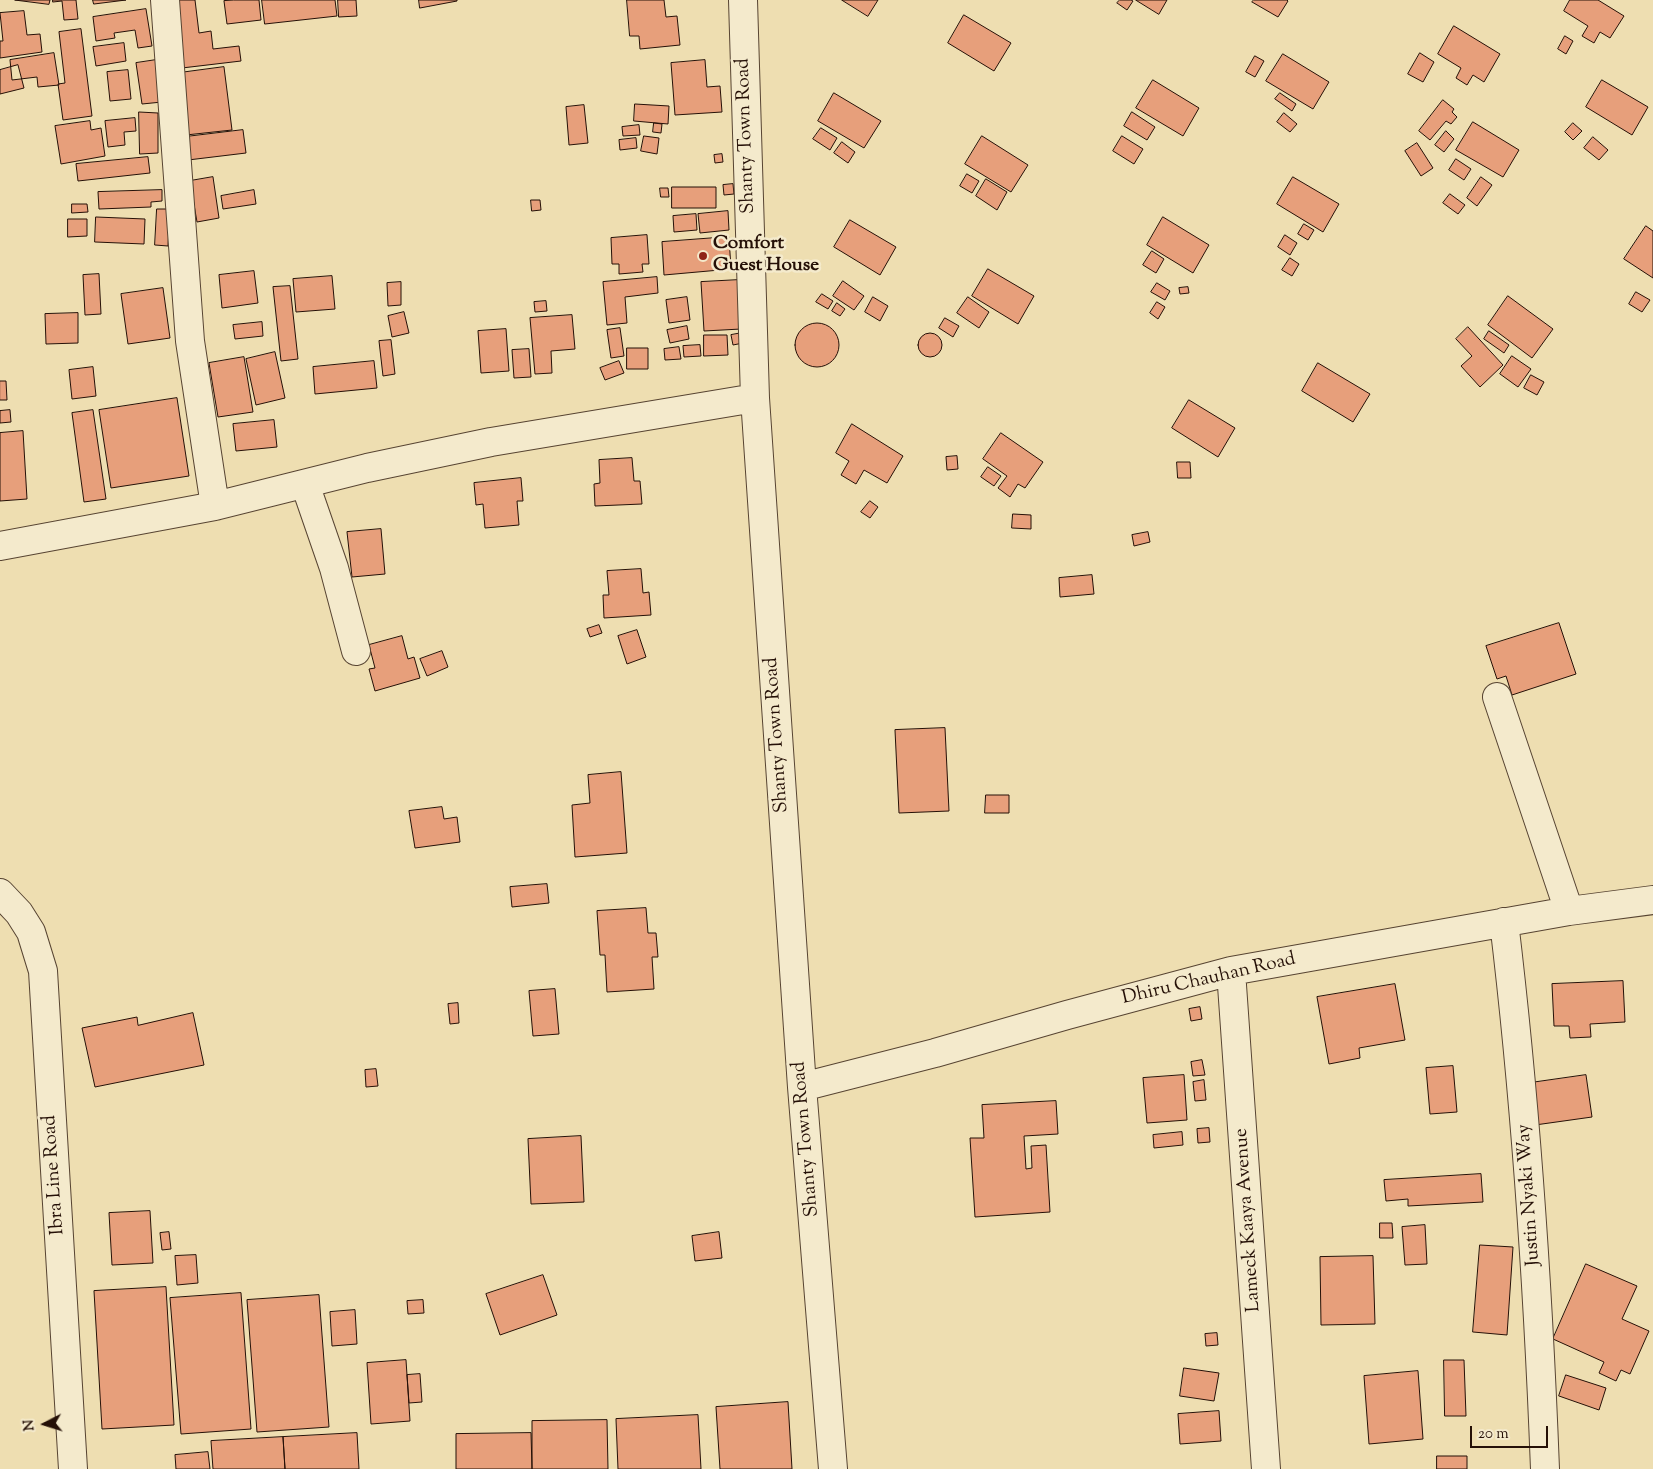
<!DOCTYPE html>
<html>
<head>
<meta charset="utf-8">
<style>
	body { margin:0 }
	#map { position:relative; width:1653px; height:1469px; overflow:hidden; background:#eedeb1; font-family:"Sorts Mill Goudy",serif }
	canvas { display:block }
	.north { position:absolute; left:20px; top:1399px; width:50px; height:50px; -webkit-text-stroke:4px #f4eacc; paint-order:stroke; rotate:265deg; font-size:14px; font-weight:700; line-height:20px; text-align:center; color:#251007 }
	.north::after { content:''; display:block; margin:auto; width:18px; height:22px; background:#251007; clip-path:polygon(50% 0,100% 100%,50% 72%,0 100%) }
	.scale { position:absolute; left:1470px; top:1426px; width:78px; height:22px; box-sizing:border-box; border:2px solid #251007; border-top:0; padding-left:6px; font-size:15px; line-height:18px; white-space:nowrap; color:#251007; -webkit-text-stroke:4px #f4eacc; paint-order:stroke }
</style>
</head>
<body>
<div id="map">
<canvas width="1653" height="1469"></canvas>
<div class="north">N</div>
<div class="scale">20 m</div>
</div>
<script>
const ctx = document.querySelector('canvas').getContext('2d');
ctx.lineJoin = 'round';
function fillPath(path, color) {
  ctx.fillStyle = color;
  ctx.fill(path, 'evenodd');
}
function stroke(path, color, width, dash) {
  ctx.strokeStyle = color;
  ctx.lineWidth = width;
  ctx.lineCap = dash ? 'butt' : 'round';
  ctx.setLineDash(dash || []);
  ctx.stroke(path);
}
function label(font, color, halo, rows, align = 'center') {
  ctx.font = font + ' "Sorts Mill Goudy",serif';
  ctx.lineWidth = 5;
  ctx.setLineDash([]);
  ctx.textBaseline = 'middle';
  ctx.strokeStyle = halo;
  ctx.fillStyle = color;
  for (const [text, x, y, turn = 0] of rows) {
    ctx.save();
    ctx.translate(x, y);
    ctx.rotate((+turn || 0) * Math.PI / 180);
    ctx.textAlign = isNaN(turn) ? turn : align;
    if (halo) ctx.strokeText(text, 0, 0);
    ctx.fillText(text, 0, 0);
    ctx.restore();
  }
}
const building = new Path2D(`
	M15,0H50L49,4Z
	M53,0H76L78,19L64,20L62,1L53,2Z
	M93,0H126L94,4Z
	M174,0H195L199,33L211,31L213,49L239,46L241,61L182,68Z
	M234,0H259L261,20L227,24L224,1Z
	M262,0H335L337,16L265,24Z
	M338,0H356L357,16L339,17Z
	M419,0H457V1L420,8Z
	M627,0H664L666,17L677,16L680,45L640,49L639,36H630Z
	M842,0H878L868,16Z
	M1120,0H1131L1133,1L1127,10L1117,3Z
	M1136,0H1167L1159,14Z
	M1254,0H1287L1288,1L1278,17L1252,2Z
	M1570,0H1598L1624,16L1610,38L1600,32L1594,43L1582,36L1588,26L1564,11Z
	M146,9L152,46L138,48L135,30L114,33L115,38L96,41L93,17Z
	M24,11L27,35L40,34L42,52L0,58V41H3L0,13Z
	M964,15L1011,43L994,71L948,43Z
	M1454,26L1500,54L1484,82L1473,75L1467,85L1456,78L1461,68L1438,54Z
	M81,29L92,116L63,120L58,84L65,83L59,32Z
	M1565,36L1573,41L1566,54L1558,49Z
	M124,43L126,61L96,66L93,47Z
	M54,53L59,85L38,87L37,77L12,80L10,60Z
	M1420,53L1434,62L1423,82L1408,74Z
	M1283,54L1329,82L1313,109L1266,81Z
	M1255,56L1264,61L1255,77L1246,72Z
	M156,60L162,102L142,104L136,63Z
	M705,60L707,87L720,86L722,112L675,115L671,63Z
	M18,65L24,88L0,94V70Z
	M224,67L232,130L186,135L179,73Z
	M128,70L131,99L110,101L107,72Z
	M1153,80L1199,108L1183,136L1136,108Z
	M1602,80L1648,107L1632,135L1586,107Z
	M834,93L881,121L864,148L818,121Z
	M1280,93L1296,104L1292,111L1275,99Z
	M1443,100L1454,109L1452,112L1457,117L1451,124L1446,121L1430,140L1419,131Z
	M635,104L669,106L668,124L634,121Z
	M584,105L588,143L569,145L566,107Z
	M139,112L158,113V153L140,154Z
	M1132,112L1155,127L1147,140L1124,126Z
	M1284,113L1297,124L1290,132L1277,122Z
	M135,118L136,131L124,132L125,145L108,147L105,121Z
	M90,121L91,130L101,128L105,156L61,164L55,126Z
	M1473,122L1519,150L1503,177L1456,150Z
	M654,123L662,124L661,133L653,132Z
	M1573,123L1582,131L1573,140L1565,132Z
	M639,125L640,135L623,136L622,127Z
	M821,128L837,138L830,150L813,139Z
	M243,130L246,153L188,160L185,137Z
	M1446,131L1454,139L1444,152L1435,145Z
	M644,136L659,138L657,154L641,151Z
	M982,136L1028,165L1011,192L965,164Z
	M1122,136L1143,149L1134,164L1113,151Z
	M1593,137L1608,150L1599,160L1584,148Z
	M636,138L637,148L620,150L619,140Z
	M842,142L855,152L848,163L834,153Z
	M1417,143L1433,168L1421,176L1405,151Z
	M722,154L723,162L715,163L714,155Z
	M148,157L150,173L78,181L76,164Z
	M1456,159L1471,169L1464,180L1449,170Z
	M967,174L979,181L972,193L960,186Z
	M213,177L219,218L197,222L190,181Z
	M1293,177L1339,204L1323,232L1277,204Z
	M1481,177L1492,185L1477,206L1467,198Z
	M986,179L1007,192L997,210L976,196Z
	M733,184L734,194L724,195L723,185Z
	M672,187H716V208H672Z
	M660,188H668L669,197H661Z
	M162,190V201L151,202V207L99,209L98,192Z
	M254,190L256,204L223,209L221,196Z
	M1450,194L1465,205L1458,214L1443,203Z
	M531,200H540L541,210L532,211Z
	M72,204H87L88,212L72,213Z
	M157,209H170L168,246L155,245Z
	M728,211L729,230L700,233L698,214Z
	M696,214L697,230L674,232L673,216Z
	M96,217L145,219L144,244L95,242Z
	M1163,217L1209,245L1193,273L1147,245Z
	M68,219H87V236L68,237Z
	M850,220L896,247L880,275L834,247Z
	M1304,224L1314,230L1308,240L1298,234Z
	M1646,226L1653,231V278L1624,259Z
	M647,235L649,264H642L643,272L619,274V264H612L611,238Z
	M1285,235L1297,243L1290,255L1278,247Z
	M729,237L731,269L664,275L662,242Z
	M1152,251L1164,259L1156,273L1143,265Z
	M1290,258L1299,264L1292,276L1282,270Z
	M988,269L1034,296L1018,324L972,296Z
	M254,271L258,303L222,308L219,275Z
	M99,274L101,314L85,315L83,275Z
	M332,276L335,309L296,312L293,279Z
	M657,277L658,293L625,297L627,323L607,325L603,282Z
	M739,280L741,329L704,331L701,282Z
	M843,281L864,296L854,310L833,296Z
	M401,282V305L388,306L387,283Z
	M1157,283L1170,291L1165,300L1151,292Z
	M290,286L298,359L281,361L273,287Z
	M1188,287L1189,293L1180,294L1179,288Z
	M163,288L170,338L128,344L121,294Z
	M1636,292L1650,300L1642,312L1629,304Z
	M822,294L833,301L828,309L816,302Z
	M1508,296L1553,329L1532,358L1488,325Z
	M687,297L690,320L669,323L666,300Z
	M873,297L888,306L880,321L865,312Z
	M968,297L989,312L979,328L957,313Z
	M546,301L547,311L535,312L534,302Z
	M1157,302L1165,307L1158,319L1150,313Z
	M837,303L845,309L840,316L832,311Z
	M404,312L409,333L392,337L388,316Z
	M78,313V343L46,344L45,314Z
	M572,315L575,349L551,351L552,373L535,374L530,318Z
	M945,318L959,326L953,337L939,328Z
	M262,322L263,336L235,339L233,325Z
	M795 345a22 22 0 1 1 44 0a22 22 0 1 1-44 0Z
	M687,326L689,339L670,343L667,330Z
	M1468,327L1503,365L1480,387L1461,366L1472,356L1456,339Z
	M620,328L624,356L611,358L607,330Z
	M506,329L509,371L481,373L478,331Z
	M1489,331L1509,345L1504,353L1484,339Z
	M742,333L743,343L733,345L731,335Z
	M918 345a12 12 0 1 1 24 0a12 12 0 1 1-24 0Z
	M704,335H727L728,355L704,356Z
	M391,340L395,374L383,376L379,341Z
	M700,345L701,356L684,357L683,346Z
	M679,347L681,359L665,360L664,349Z
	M627,348H648V369H627Z
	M529,349L531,377L514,378L512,350Z
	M275,352L285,398L256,405L246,359Z
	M1512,356L1531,369L1518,387L1500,374Z
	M244,357L253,412L218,417L209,363Z
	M374,361L377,388L315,394L313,367Z
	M619,361L624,373L605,380L600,368Z
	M1318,363L1370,394L1353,422L1302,391Z
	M93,367L96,396L72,399L69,370Z
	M1531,375L1544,382L1537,395L1524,388Z
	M0,381H6L7,400H0Z
	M177,398L189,476L111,488L99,410Z
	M1189,400L1235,428L1218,457L1172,428Z
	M10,410L11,422L0,423V411Z
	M93,410L106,499L84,502L72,413Z
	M274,420L277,447L236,451L233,424Z
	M852,424L903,456L887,483L864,470L856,484L841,475L849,461L836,453Z
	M23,431L27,499L0,501V433Z
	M1001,433L1043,462L1025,488L1018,484L1010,497L998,488L1007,476L983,459Z
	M957,456L958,469L947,470L946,457Z
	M632,458L634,481H640L642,504L595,506L594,484L600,483L599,460Z
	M1177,462H1190L1191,478H1178Z
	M988,467L1001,476L994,486L981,477Z
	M521,478L523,501H517L519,525L485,528L483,504L476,505L474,483Z
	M870,501L878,507L870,518L861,512Z
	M1013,514L1031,515V529L1012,528Z
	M381,529L385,574L352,577L347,532Z
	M1148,532L1150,542L1134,546L1132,535Z
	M641,569L643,593L649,592L651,615L604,618L603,595H609L607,571Z
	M1092,575L1094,594L1060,597L1059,578Z
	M1559,623L1576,674L1512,695L1506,676L1497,679L1486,646Z
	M599,625L602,633L590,637L587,629Z
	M637,630L646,657L627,664L618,636Z
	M402,636L408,659L414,657L420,678L375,691L369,669L375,668L369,645Z
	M442,651L448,667L427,676L420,659Z
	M945,728L949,811L899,813L895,730Z
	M621,772L627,853L575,857L572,805L590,803L588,775Z
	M986,795H1009V813H985Z
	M442,807L444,819L457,817L460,842L415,848L409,811Z
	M547,884L549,903L512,907L510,887Z
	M646,908L648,933H656L658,957H652L654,989L607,992L605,955H600L597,911Z
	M1623,981L1625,1022L1590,1024L1591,1037L1570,1038L1569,1026H1554L1552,984Z
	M1395,984L1405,1040L1359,1048L1360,1058L1329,1064L1317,997Z
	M555,989L559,1034L533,1036L529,991Z
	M458,1003L459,1023L450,1024L448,1004Z
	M1200,1007L1202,1019L1191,1021L1189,1009Z
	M193,1013L204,1065L95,1087L82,1028L137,1017L138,1025Z
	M1202,1060L1205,1075L1193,1076L1191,1062Z
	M1453,1066L1457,1112L1430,1114L1426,1068Z
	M376,1069L378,1086L366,1087L365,1070Z
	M1184,1075L1187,1120L1147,1123L1143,1078Z
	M1586,1075L1592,1117L1535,1125L1530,1083Z
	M1204,1080L1206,1100L1195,1101L1193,1082Z
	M1056,1101L1058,1134L1024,1136L1026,1169L1032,1168L1031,1146L1046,1145L1050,1212L975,1217L970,1138H984L982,1105Z
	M1209,1128L1210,1142L1198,1143L1197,1129Z
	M1182,1132L1183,1145L1154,1148L1153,1135Z
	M581,1136L584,1202L531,1204L528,1139Z
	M1481,1174L1483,1202L1408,1206V1199L1386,1201L1384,1180Z
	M150,1211L153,1263L112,1265L109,1213Z
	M1380,1223H1392L1393,1238H1380Z
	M1425,1225L1427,1264L1405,1265L1402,1227Z
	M169,1232L171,1249L162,1250L160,1233Z
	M719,1232L722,1258L695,1261L692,1236Z
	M1480,1245L1513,1247L1507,1335L1473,1332Z
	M196,1255L198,1283L177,1285L175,1256Z
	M1373,1256L1375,1324L1321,1325L1320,1257Z
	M1586,1264L1637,1286L1622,1319L1649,1331L1630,1374L1621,1370L1616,1381L1599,1373L1604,1362L1553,1339Z
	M543,1275L557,1315L500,1335L486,1294Z
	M166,1287L174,1425L102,1429L94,1291Z
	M241,1293L251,1429L181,1434L170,1298Z
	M319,1295L329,1427L257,1432L247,1300Z
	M423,1300L424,1313L408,1314L407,1301Z
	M355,1310L357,1344L332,1346L330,1312Z
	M1217,1333L1218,1345L1206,1346L1205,1334Z
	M406,1360L410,1421L371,1424L367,1363Z
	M1444,1360H1464L1466,1416H1445Z
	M1184,1368L1219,1373L1214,1401L1180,1396Z
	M1418,1371L1423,1439L1369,1444L1364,1376Z
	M420,1374L422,1402L409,1403L407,1375Z
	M1566,1375L1606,1388L1599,1410L1559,1396Z
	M788,1402L792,1469H720L716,1407Z
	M1219,1411L1221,1441L1180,1444L1178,1414Z
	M698,1415L701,1469H618L616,1419Z
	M607,1420L608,1469H532V1421Z
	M357,1433L359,1469H285L283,1437Z
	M531,1433L532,1469H456V1434Z
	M283,1437L285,1469H213L211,1441Z
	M208,1452L210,1469H176L175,1455Z
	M1437,1456H1467V1469H1437Z`);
const minor = new Path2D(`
	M165,0L190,341L215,506
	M743,0L755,398L802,1087L833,1469
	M305,484L334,568L356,651
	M0,546L215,506L367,468L491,442L755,398
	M1497,697L1569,911
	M0,893L19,913L31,932L43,971L73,1469
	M1504,922C1526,1104 1538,1286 1545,1469
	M1231,971L1266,1469
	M802,1087L935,1053L1067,1015L1231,971L1569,911L1653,900`);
const markers = [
	[703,256,5,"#8f2418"]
];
const streetNames = [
	["Shanty Town Road",747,136,-92],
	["Shanty Town Road",778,735,-94],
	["Dhiru Chauhan Road",1209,980,-13],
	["Shanty Town Road",807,1139,-95],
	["Ibra Line Road",55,1175,-94],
	["Justin Nyaki Way",1530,1195,-94],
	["Lameck Kaaya Avenue",1249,1220,-94]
];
const poiNames = [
	["Comfort",713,245],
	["Guest House",713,267]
];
fillPath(building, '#e79f7b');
stroke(building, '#251007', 1);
stroke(minor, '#574432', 30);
stroke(minor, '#f4eacc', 28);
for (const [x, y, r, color] of markers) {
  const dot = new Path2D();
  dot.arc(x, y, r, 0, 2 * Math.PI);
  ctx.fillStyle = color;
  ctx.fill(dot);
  stroke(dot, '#f4eacc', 2);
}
label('19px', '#251007', '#f4eacc', streetNames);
label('bold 19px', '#251007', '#f4eacc', poiNames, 'left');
</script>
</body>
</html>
